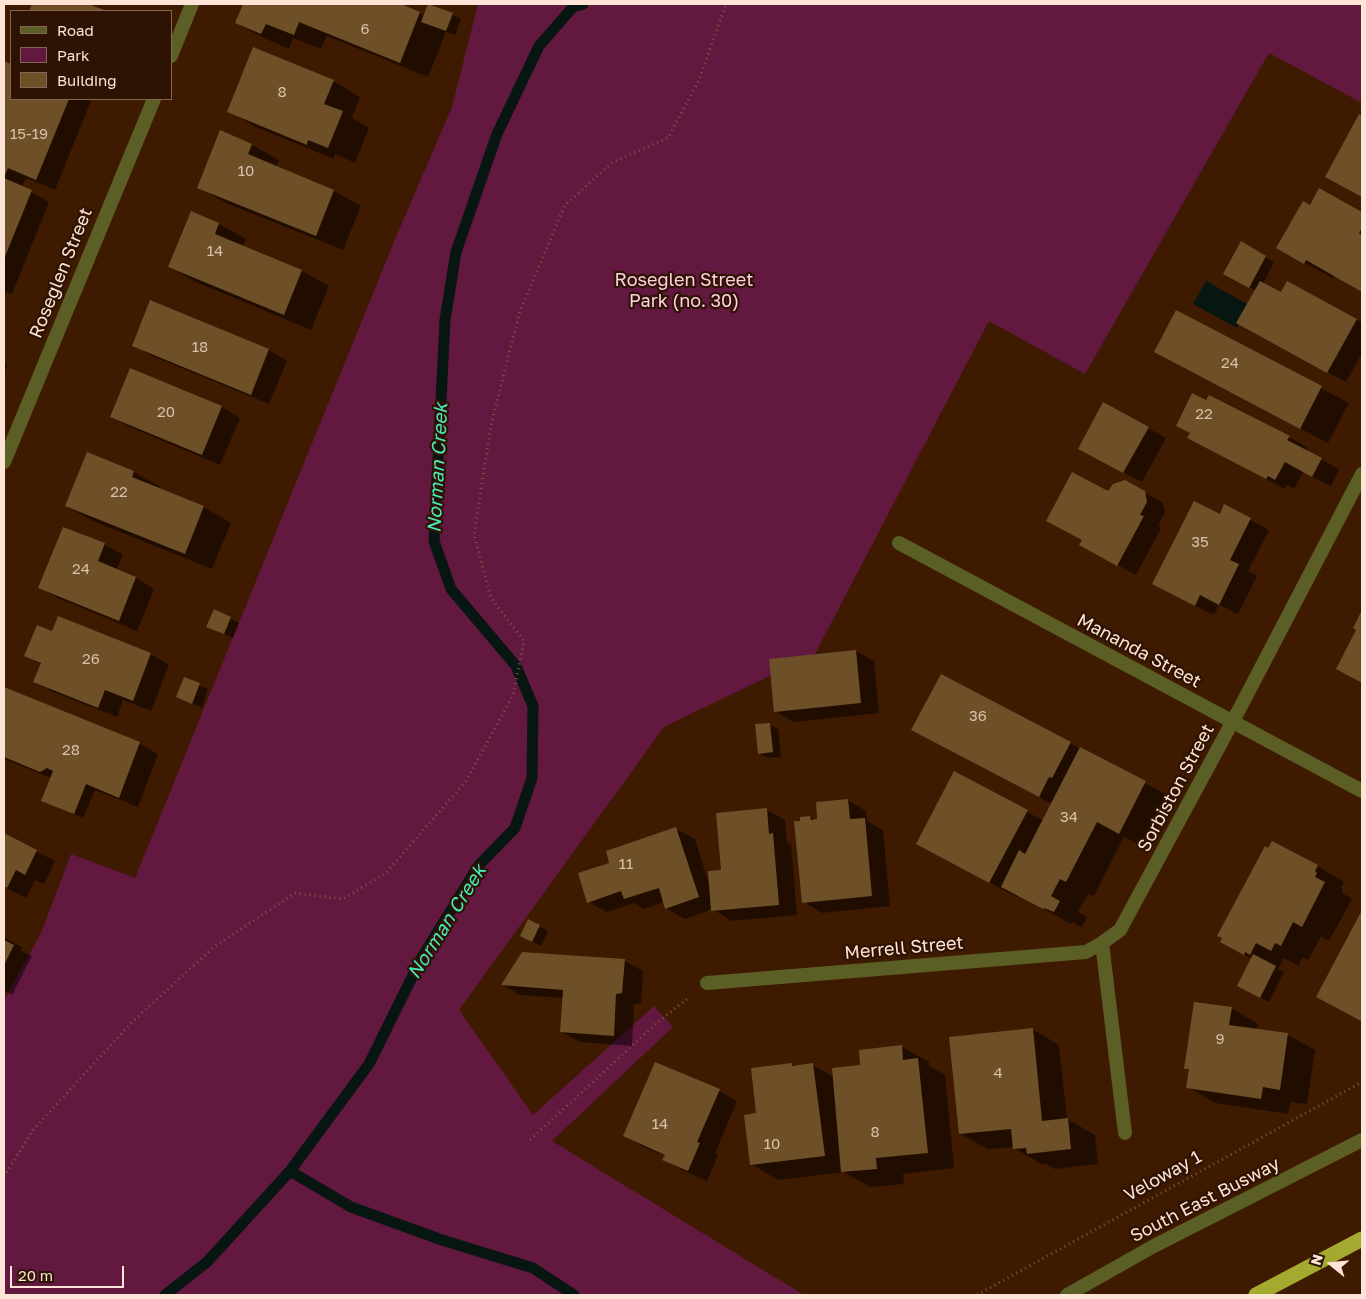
<!DOCTYPE html>
<html>
<head>
<meta charset="utf-8">
<style>
	body { margin:0 }
	#map { position:relative; width:1366px; height:1299px; overflow:hidden; background:#3e1a00; font-family:"Golos Text",sans-serif }
	canvas { display:block }
	.frame { position:absolute; inset:0; border:5px solid #fee4d6; pointer-events:none }
	.legend { position:absolute; left:10px; top:10px; width:162px; height:90px; box-sizing:border-box; background:#2f1302; border:1px solid #826757; margin:0; padding:6px 9px; list-style:none; font-size:15px; color:#fee4d6 }
	.legend li { display:flex; align-items:center; gap:10px; height:25px }
	.legend b { width:25px; border:1px solid #826757 }
	.north { position:absolute; left:1306px; top:1239px; width:50px; height:50px; -webkit-text-stroke:4px #2f1302; paint-order:stroke; rotate:287deg; font-size:14px; font-weight:700; line-height:20px; text-align:center; color:#fee4d6 }
	.north::after { content:''; display:block; margin:auto; width:18px; height:22px; background:#fee4d6; clip-path:polygon(50% 0,100% 100%,50% 72%,0 100%) }
	.scale { position:absolute; left:10px; top:1266px; width:114px; height:22px; box-sizing:border-box; border:2px solid #fee4d6; border-top:0; padding-left:6px; font-size:15px; line-height:18px; white-space:nowrap; color:#fee4d6; -webkit-text-stroke:4px #2f1302; paint-order:stroke }
</style>
</head>
<body>
<div id="map">
<canvas width="1366" height="1299"></canvas>
<div class="frame"></div>
<ul class="legend">
<li><b style="height:6px;background:#5b5e25"></b>Road</li>
<li><b style="height:14px;background:#62183f"></b>Park</li>
<li><b style="height:14px;background:#6d4f28"></b>Building</li>
</ul>
<div class="north">N</div>
<div class="scale">20 m</div>
</div>
<script>
const ctx = document.querySelector('canvas').getContext('2d');
ctx.lineJoin = 'round';
function fillPath(path, color) {
  ctx.fillStyle = color;
  ctx.fill(path, 'evenodd');
}
function stroke(path, color, width, dash) {
  ctx.strokeStyle = color;
  ctx.lineWidth = width;
  ctx.lineCap = dash ? 'butt' : 'round';
  ctx.setLineDash(dash || []);
  ctx.stroke(path);
}
function label(font, color, halo, rows, align = 'center') {
  ctx.font = font + ' "Golos Text",sans-serif';
  ctx.lineWidth = 4.5;
  ctx.setLineDash([]);
  ctx.textBaseline = 'middle';
  ctx.strokeStyle = halo;
  ctx.fillStyle = color;
  for (const [text, x, y, turn = 0] of rows) {
    ctx.save();
    ctx.translate(x, y);
    ctx.rotate((+turn || 0) * Math.PI / 180);
    ctx.textAlign = isNaN(turn) ? turn : align;
    if (halo) ctx.strokeText(text, 0, 0);
    ctx.fillText(text, 0, 0);
    ctx.restore();
  }
}
const green = new Path2D(`
	M478,4H1362V103L1269,53L1085,374L989,321L815,654L664,727L459,1010L533,1115L654,1006L673,1027L552,1141L804,1295H4V1000L41,933L71,854L135,878L398,232L452,107Z`);
const water = new Path2D(`
	M1206,281L1249,305L1237,328L1193,304Z`);
const shadow = new Path2D(`
	M34,4H85L104,11H31Z
	M244,4H397L424,15L452,14L461,19L455,35L446,32L428,77L327,36L321,49L293,38L289,49L264,38L236,23Z
	M4,63L11,66V99H86L91,101L55,190L26,178L22,187L49,202L12,294L4,291Z
	M333,81L360,97L352,118L369,128L355,163L335,154L334,159L256,127L228,111Z
	M1359,116L1362,117V197L1354,192Z
	M252,145L279,160L276,167L334,191L361,206L343,250L226,203L199,187Z
	M1320,190L1362,214V291L1334,275L1332,278L1278,248L1310,207Z
	M191,212L219,224L246,239L243,247L302,271L329,286L311,330L196,282L169,267Z
	M1241,243L1274,262L1263,284L1281,294L1287,282L1362,323V353L1346,382L1256,334V291L1225,274Z
	M151,301L269,350L287,361L269,404L152,356L133,345Z
	M1176,311L1349,403L1328,443L1182,367Z
	M4,363L7,365L4,373Z
	M131,370L222,407L240,418L220,465L130,427L111,417Z
	M1210,396L1289,437L1308,448L1306,451L1339,469L1331,486L1303,472L1294,489L1287,485L1285,489L1207,448V401Z
	M1148,428L1166,438L1142,482L1098,459Z
	M87,454L134,472L161,487L160,490L204,507L231,523L212,569L93,521L66,506Z
	M1109,492H1144L1163,503L1165,513L1158,526L1161,528L1136,575L1099,555Z
	M1225,506L1269,530L1248,571L1257,576L1238,614L1219,605L1214,615L1172,594Z
	M104,544L123,555L116,570L136,578L154,589L137,631L58,598L39,588Z
	M1362,612V683L1337,669L1358,630L1354,628Z
	M58,618L151,654L169,665L151,711L123,700L117,717L53,692L35,682L41,664L25,655L52,633Z
	M230,618L239,623L233,638L208,626Z
	M856,651L874,661L879,713L794,722L775,711Z
	M185,679L208,689L202,708L186,701Z
	M4,689L140,744L158,754L138,807L95,790L83,818L42,800L51,778L4,759Z
	M770,724L778,729L781,757L768,758L759,753Z
	M1070,743L1173,798L1146,848L1124,837L1094,896L1088,894L1078,912L1087,917L1082,927L1072,922L1071,924L1018,895L1017,897L944,859L954,773L1044,821L1052,804L940,745Z
	M848,800L866,811L867,821L883,830L890,906L822,913L804,902L801,822L810,817L816,821L819,820Z
	M767,810L785,820L787,843L791,845L797,915L731,921L713,909L685,919L666,908L664,902L644,909L634,903L607,912L588,902L611,864L676,829L695,839L709,884L722,871Z
	M4,835L55,861L44,884L35,880L26,898L4,887Z
	M1317,866L1344,882L1341,888L1343,889L1342,893L1352,899L1329,941L1321,936L1308,960L1302,957L1299,966L1284,958L1278,969L1284,972L1269,1002L1247,990L1252,959L1222,941Z
	M1362,913V1021L1318,997Z
	M529,921L548,931L541,946L530,941Z
	M4,937L23,948L20,950L32,956L12,995L4,990Z
	M624,961L643,971L641,1003L634,1004L632,1046L580,1042L562,1032L564,998L520,995L503,985Z
	M1231,1008L1258,1024L1257,1030L1288,1035L1315,1050L1307,1104L1290,1102L1288,1114L1215,1103L1188,1087L1190,1071L1185,1068Z
	M1032,1029L1059,1045L1067,1119L1095,1135L1098,1164L1055,1169L1046,1164H1041L1014,1148V1147L988,1149L960,1134Z
	M902,1047L929,1062V1066L945,1075L954,1168L903,1174L904,1184L870,1187L844,1172L778,1180L751,1164L757,1115L752,1069L792,1064L796,1067L812,1065L834,1077L862,1067Z
	M719,1091L737,1101L715,1153L718,1155L707,1181L682,1170L664,1160L666,1156L643,1147L625,1136Z`);
const stream = new Path2D(`
	M290,1171L351,1207L442,1240L533,1268L574,1295
	M165,1295L207,1262L290,1171L369,1064L421,959L479,865L515,828L532,778L533,706L516,666L451,589L434,541L445,320L456,252L497,134L539,46L573,7L583,4`);
const building = new Path2D(`
	M32,4H88L107,11H29Z
	M243,4H401L420,12L400,63L299,22L294,35L266,24L261,34L235,23Z
	M428,4L453,13L446,31L421,22Z
	M253,47L334,80L324,104L343,111L328,148L308,140L307,145L227,112Z
	M4,61L11,64V99H69L36,180L8,168L4,178Z
	M1359,114L1362,116V197L1325,177Z
	M220,130L252,144L248,154L334,190L316,236L197,188Z
	M4,178L32,190L4,259Z
	M1319,188L1362,212V228L1359,233L1362,235V292L1306,260L1304,264L1276,248L1303,201L1310,205Z
	M191,211L219,223L215,234L302,270L284,315L168,267Z
	M1241,241L1266,256L1249,288L1223,274Z
	M1260,281L1281,292L1287,281L1357,319L1327,373L1236,323Z
	M150,300L269,349L251,395L132,346Z
	M1176,310L1322,386L1300,429L1154,352Z
	M130,368L222,406L202,455L110,417Z
	M1192,393L1206,400L1209,395L1290,436L1287,440L1322,458L1312,477L1285,462L1275,480L1268,476L1266,479L1187,438L1190,433L1176,426Z
	M1103,402L1149,427L1123,473L1078,449Z
	M87,452L134,471L132,477L204,506L185,554L65,506Z
	M1072,472L1108,491L1113,484L1125,480L1145,491L1147,502L1140,515L1144,516L1117,566L1079,545L1082,540L1046,521Z
	M1194,501L1220,514L1224,504L1251,518L1230,560L1239,564L1219,605L1200,595L1195,606L1152,584Z
	M63,527L105,543L98,561L136,577L119,621L38,588Z
	M214,609L231,617L224,634L206,627Z
	M1362,610V683L1336,669L1356,630L1353,628Z
	M58,616L151,653L133,701L105,690L98,708L33,682L41,663L24,656L37,625L52,631Z
	M856,650L861,703L774,712L769,659Z
	M941,674L1071,742L1052,778L1049,777L1039,797L911,730Z
	M184,677L200,683L192,704L176,697Z
	M4,687L140,742L119,798L86,784L74,814L41,801L53,771L47,768L40,772L4,757Z
	M770,723L773,752L758,754L755,724Z
	M1080,747L1146,781L1119,834L1097,822L1066,882L1060,879L1051,896L1060,901L1054,912L1044,908L1043,909L1001,887L1019,850L1025,854Z
	M954,771L1028,810L989,883L916,844Z
	M848,799L850,819L865,818L872,896L802,903L794,821H800V817L810,816L811,820L817,819L816,802Z
	M767,808L769,834L773,833L779,905L711,911L708,871L721,870L716,813Z
	M676,827L699,897L665,909L659,888L624,899L621,891L587,903L578,873L609,863L606,851Z
	M4,833L37,850L25,875L16,870L7,888L4,886Z
	M1272,841L1318,865L1315,871L1317,873L1315,877L1325,882L1302,927L1293,922L1281,946L1275,943L1271,951L1256,943L1250,955L1245,952L1244,955L1220,942L1222,938L1217,936L1265,846L1268,848Z
	M1362,910V1018L1361,1021L1316,997Z
	M528,919L540,925L532,942L520,936Z
	M4,940L14,945L4,965Z
	M522,952L625,959L622,993L616,994L614,1036L560,1032L563,990L501,985Z
	M1253,954L1276,966L1260,998L1237,986Z
	M1194,1002L1232,1007L1229,1025L1288,1033L1280,1090L1263,1087L1261,1099L1186,1088L1189,1069H1184Z
	M1033,1028L1042,1121L1068,1118L1071,1149L1027,1154L1026,1148L1013,1149L1011,1129L959,1134L949,1037Z
	M902,1045L903,1060L918,1058L928,1153L876,1158L877,1169L841,1172L832,1068L860,1065L859,1050Z
	M655,1062L720,1089L697,1142L700,1143L688,1171L662,1160L665,1155L623,1136Z
	M792,1063V1066L813,1063L825,1156L750,1165L744,1115L756,1113L751,1068Z`);
const path = new Path2D(`
	M530,1140L659,1021L687,999
	M4,1177L33,1130L132,1022L214,947L295,893L343,899L386,873L466,781L513,695L524,641L491,598L474,535L491,425L520,311L565,205L613,162L668,138L699,80L726,4
	M977,1295L1362,1082`);
const service = new Path2D(`
	M1067,1295L1154,1246L1362,1140`);
const minor = new Path2D(`
	M171,56L192,4
	M4,462L154,99
	M899,543L1362,791
	M707,983L1086,952L1102,943
	M1125,1133L1102,943L1120,930L1241,706L1362,474`);
const motorway = new Path2D(`
	M1256,1295L1362,1239`);
const numberNames = [
	["6",365,29],
	["8",282,92],
	["15-19",29,134],
	["10",246,171],
	["14",215,251],
	["18",200,347],
	["24",1230,363],
	["20",166,412],
	["22",1204,414],
	["22",119,492],
	["35",1200,542],
	["24",81,569],
	["26",91,659],
	["36",978,716],
	["28",71,750],
	["34",1069,817],
	["11",626,864],
	["9",1220,1039],
	["4",998,1073],
	["14",660,1124],
	["8",875,1132],
	["10",772,1144]
];
const streetNames = [
	["Roseglen Street",61,273,-68],
	["Mananda Street",1139,651,28],
	["Sorbiston Street",1176,788,-62],
	["Merrell Street",904,948,-5],
	["Veloway 1",1163,1176,-29],
	["South East Busway",1205,1200,-27]
];
const parkNames = [
	["Roseglen Street",684,280],
	["Park (no. 30)",684,301]
];
const waterNames = [
	["Norman Creek",438,468,-87],
	["Norman Creek",447,922,-58]
];
fillPath(green, '#62183f');
fillPath(water, '#081612');
fillPath(shadow, '#0007');
stroke(stream, '#081612', 11);
fillPath(building, '#6d4f28');
stroke(path, '#7a5943', 3, [1, 4]);
stroke(service, '#5b5e25', 14);
stroke(minor, '#5b5e25', 14);
stroke(motorway, '#a4a930', 15);
label('15px', '#dabfaa', null, numberNames);
label('18px', '#fee4d6', '#2f1302', streetNames);
label('18px', '#ffd0e3', '#2f1302', parkNames);
label('italic 19px', '#46e8bf', '#2f1302', waterNames);
</script>
</body>
</html>
